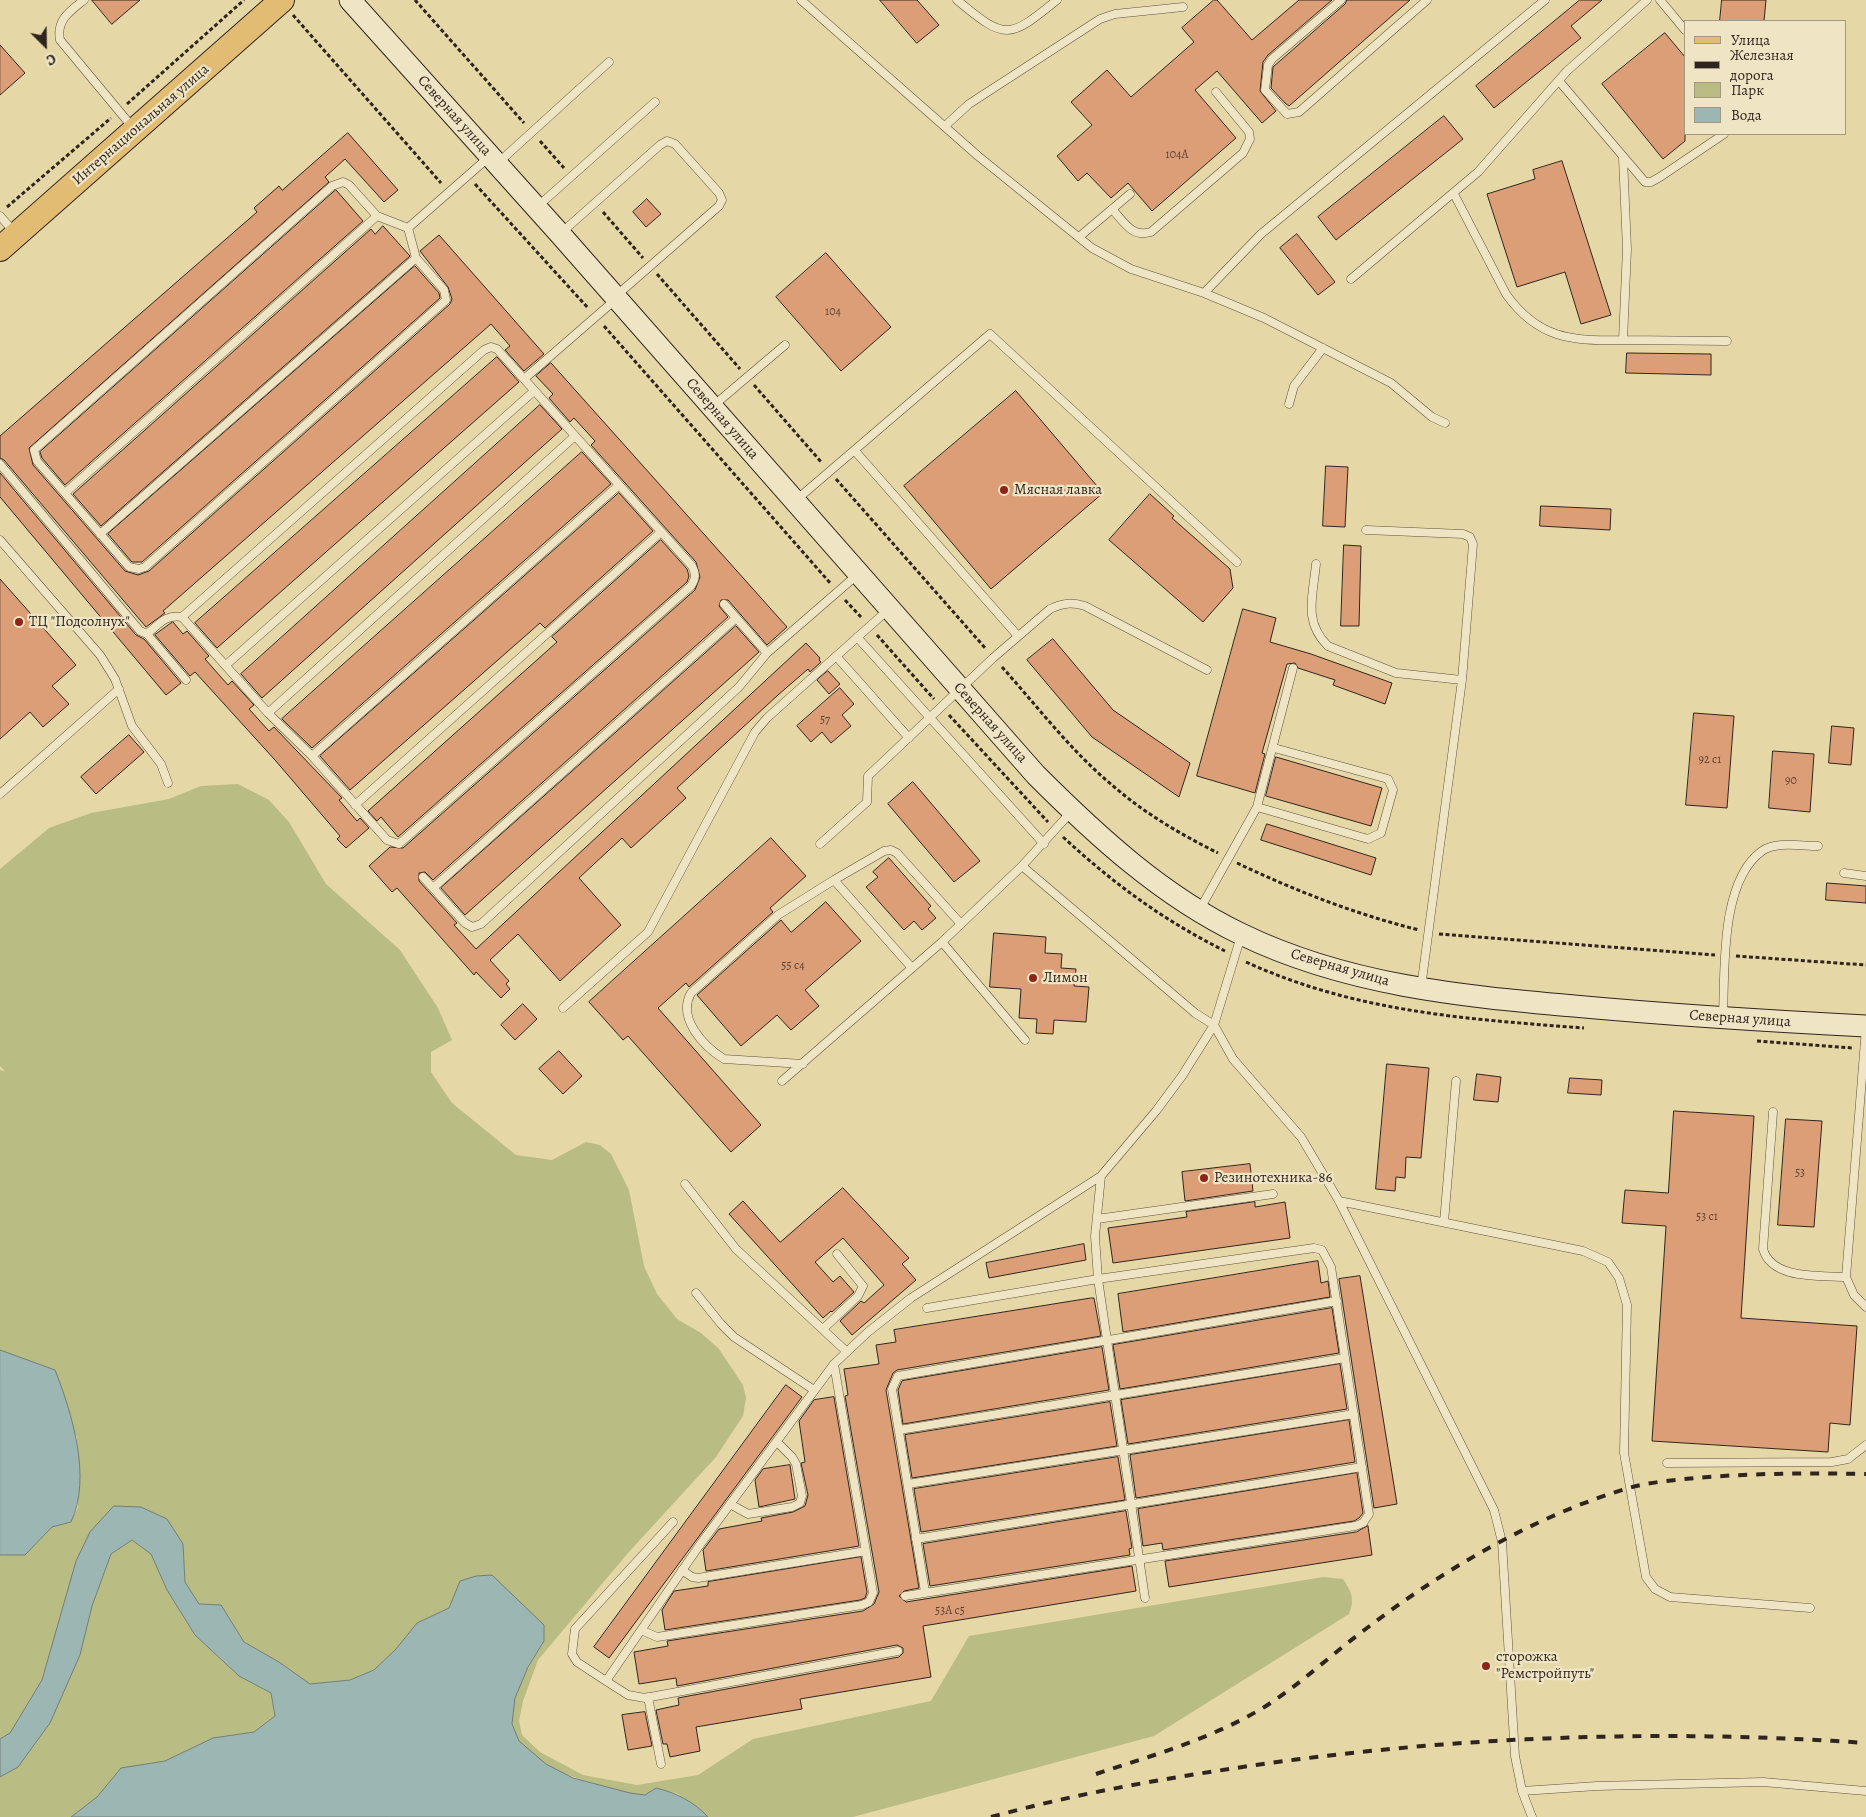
<!DOCTYPE html>
<html>
<head>
<meta charset="utf-8">
<style>
	body { margin:0 }
	#map { position:relative; width:1866px; height:1817px; overflow:hidden; background:#e6d7a6; font-family:Alegreya,serif }
	canvas { display:block }
	.legend { position:absolute; left:1684px; top:20px; width:162px; height:115px; box-sizing:border-box; background:#efe5c5; border:1px solid #a39882; margin:0; padding:6px 9px; list-style:none; font-size:15px; color:#30251e }
	.legend li { display:flex; align-items:center; gap:10px; height:25px }
	.legend b { width:25px; border:1px solid #a39882 }
	.north { position:absolute; left:20px; top:20px; width:50px; height:50px; -webkit-text-stroke:4px #efe5c5; paint-order:stroke; rotate:157deg; font-size:14px; font-weight:700; line-height:20px; text-align:center; color:#30251e }
	.north::after { content:''; display:block; margin:auto; width:18px; height:22px; background:#30251e; clip-path:polygon(50% 0,100% 100%,50% 72%,0 100%) }
</style>
</head>
<body>
<div id="map">
<canvas width="1866" height="1817"></canvas>
<ul class="legend">
<li><b style="height:6px;background:#e3bc73"></b>Улица</li>
<li><b style="height:6px;background:#30251e"></b>Железная дорога</li>
<li><b style="height:14px;background:#babd83"></b>Парк</li>
<li><b style="height:14px;background:#9cb7b3"></b>Вода</li>
</ul>
<div class="north">С</div>
</div>
<script>
const ctx = document.querySelector('canvas').getContext('2d');
ctx.lineJoin = 'round';
function fillPath(path, color) {
  ctx.fillStyle = color;
  ctx.fill(path, 'evenodd');
}
function stroke(path, color, width, dash) {
  ctx.strokeStyle = color;
  ctx.lineWidth = width;
  ctx.lineCap = dash ? 'butt' : 'round';
  ctx.setLineDash(dash || []);
  ctx.stroke(path);
}
function label(font, color, halo, rows, align = 'center') {
  ctx.font = font + ' Alegreya,serif';
  ctx.lineWidth = 4.5;
  ctx.setLineDash([]);
  ctx.textBaseline = 'middle';
  ctx.strokeStyle = halo;
  ctx.fillStyle = color;
  for (const [text, x, y, turn = 0] of rows) {
    ctx.save();
    ctx.translate(x, y);
    ctx.rotate((+turn || 0) * Math.PI / 180);
    ctx.textAlign = isNaN(turn) ? turn : align;
    if (halo) ctx.strokeText(text, 0, 0);
    ctx.fillText(text, 0, 0);
    ctx.restore();
  }
}
const green = new Path2D(`
	M238,784L269,800L289,822L326,884L400,950L438,1008L452,1040L431,1052V1072L452,1103L516,1155L552,1160L586,1142L600,1145L611,1154L629,1190L644,1266L657,1294L677,1319L701,1333L719,1349L743,1385L746,1398L743,1416L716,1457L628,1553L538,1660L523,1701L519,1721L522,1735L540,1752L583,1775L637,1785L698,1775L753,1739L931,1701L969,1636L1323,1577L1343,1579C1352,1592 1355,1600 1349,1614L1154,1736L853,1817H708L678,1794L656,1788C653,1790 650,1793 646,1794C637,1797 622,1791 612,1788C578,1779 522,1766 512,1726C506,1700 532,1662 544,1641L460,1581L449,1608L417,1623L396,1649L374,1670L350,1680L310,1684L279,1662L244,1642L221,1605L199,1604L185,1582L183,1544L141,1507L58,1628L42,1680L10,1733L0,1739V1555H25L52,1527L71,1522L78,1507L77,1437L23,1359L0,1350V1070L5,1071L0,1066V869L49,828L91,813L169,799L201,786Z
	M132,1540L151,1554L167,1590L195,1635L239,1676L271,1693L275,1716L254,1732L213,1738L165,1761L121,1768L97,1797L71,1817H0V1777L18,1767L80,1655L92,1606L111,1554Z`);
const water = new Path2D(`
	M0,1350L55,1370C72,1413 92,1478 71,1522L52,1527L25,1555H0Z
	M114,1506L141,1507L167,1519L183,1544L185,1582L199,1604L221,1605L244,1642L279,1662L310,1684L350,1680L374,1670L396,1649L417,1623L449,1608L460,1581L476,1576L492,1575L544,1625V1641L528,1667L515,1698L512,1724L519,1741L546,1764L573,1778L630,1793L645,1795L656,1788C677,1793 694,1802 708,1817H71L97,1797L121,1768L165,1761L213,1738L254,1732L275,1716L271,1693L239,1676L195,1635L167,1590L151,1554L132,1540L111,1554L92,1606L80,1655L50,1723L18,1767L0,1777V1739L10,1733L42,1680L76,1561L90,1532Z`);
const building = new Path2D(`
	M92,0H140L112,24Z
	M880,0H917L939,25L917,43Z
	M1214,0H1217L1252,40L1299,0H1332L1268,55L1263,62L1260,91L1276,111L1262,123L1217,71L1195,90L1236,138L1152,211L1128,183L1111,198L1087,173L1078,181L1057,156L1092,125L1071,102L1107,70L1131,97L1194,42L1182,28Z
	M1347,0H1410L1289,106L1285,103L1271,88L1273,67L1345,4Z
	M1580,0H1602L1571,26L1581,38L1494,108L1476,86Z
	M1722,0H1766L1764,21H1720Z
	M1665,33L1685,57V141L1663,159L1602,84Z
	M0,45L25,73L0,95Z
	M1444,116L1463,139L1336,240L1318,217Z
	M348,133L398,190L384,202L345,159L325,177L329,182L29,448L33,465L125,571L138,575L149,571L450,304L452,299L448,287L420,251L439,235L544,354L524,371L505,350L510,346L491,324L163,611L165,613L146,627L4,460L0,458V436L257,212L254,208L279,186L282,190Z
	M1562,161L1611,315L1581,324L1565,272L1517,287L1487,194L1535,179L1533,170Z
	M336,190L363,221L65,485L42,458L40,452Z
	M647,199L661,214L646,227L633,212Z
	M383,226L410,256L101,526L73,494L371,229L375,234Z
	M1297,234L1335,282L1318,295L1280,248Z
	M826,253L891,327L841,371L776,297Z
	M415,266L439,293L440,298L142,562H132L108,534Z
	M1627,353L1711,354V375L1626,373Z
	M497,357L519,382L217,648L195,623Z
	M551,363L787,627L767,645L728,600H721L719,606L728,617L433,880L425,872L419,873V881L457,923L454,925L476,949L806,643L820,658L819,660L821,662L810,672L808,669L778,695L677,788L686,798L631,848L622,838L579,878L621,925L560,981L518,934L490,960L509,981L506,984L510,989L501,998L476,972L474,975L397,888L392,892L369,866L390,847L403,848L695,590L700,577L696,562L591,445L595,441L574,418L570,422L549,398L553,394L536,376Z
	M1016,391L1103,493L991,589L904,486Z
	M540,405L562,429L262,698L241,674Z
	M582,452L611,484L312,748L282,719Z
	M1326,466L1348,467L1345,527L1323,526Z
	M0,473L136,635L144,639L181,683L166,695L0,497Z
	M619,493L653,531L545,628L540,623L350,790L320,756Z
	M1150,494L1174,516L1172,518L1230,569L1233,588L1203,622L1109,540Z
	M1541,506L1611,509L1610,530L1540,526Z
	M661,540L687,569L689,576L687,582L398,837L381,817L377,821L368,811L557,642L552,637Z
	M1344,545L1361,546L1359,626H1341Z
	M0,579L76,665L52,686L69,704L43,727L30,712L0,739Z
	M1243,609L1276,618L1270,642L1311,654L1392,683L1385,704L1333,685L1335,680L1298,668L1295,663L1287,664L1262,753L1265,754L1255,793L1197,776Z
	M173,622L183,634L187,631L209,656L205,659L228,685L232,681L254,705L249,709L269,731L274,727L342,798L339,800L357,821L360,818L369,828L346,848L337,839L340,836L275,760L195,672L190,676L155,635Z
	M736,626L759,652L465,915L441,888Z
	M1053,639L1113,710L1190,763L1179,797L1092,737L1027,660Z
	M828,671L840,684L829,694L817,680Z
	M840,688L854,704L842,715L851,726L831,743L822,732L811,742L797,726Z
	M1694,713L1734,716L1727,808L1686,805Z
	M1832,726L1854,728L1851,765L1829,763Z
	M129,735L144,752L96,794L81,777Z
	M1773,751L1814,754L1810,812L1769,808Z
	M1276,757L1382,788L1371,826L1266,796Z
	M913,782L980,861L954,882L888,804Z
	M1267,824L1376,858L1371,875L1261,840Z
	M771,838L806,876L770,908L773,912L689,987L686,983L658,1008L761,1125L731,1152L628,1036L623,1040L589,1002Z
	M889,858L931,906L928,909L936,918L922,930L914,921L904,930L866,887L878,877L873,872Z
	M1827,883L1866,886V903L1826,900Z
	M826,902L861,941L805,990L819,1006L791,1030L777,1015L741,1046L697,995L781,920L791,932Z
	M994,933L1046,937L1045,953L1062,954L1061,968L1076,969L1074,986L1089,987L1086,1022L1054,1020L1053,1034L1036,1033L1037,1019L1019,1018L1021,989L990,987Z
	M523,1004L537,1019L515,1040L501,1025Z
	M559,1051L582,1076L563,1094L539,1069Z
	M1387,1064L1429,1068L1421,1158L1406,1157L1405,1178L1396,1177L1395,1191L1376,1189Z
	M1477,1074L1501,1077L1498,1102L1474,1100Z
	M1570,1078L1602,1080L1601,1095L1568,1093Z
	M1674,1111L1754,1116L1741,1318L1857,1326L1850,1425L1830,1423L1828,1452L1652,1441L1666,1226L1622,1223L1625,1190L1668,1193Z
	M1786,1119L1822,1121L1814,1227L1778,1225Z
	M1250,1164L1253,1191L1185,1201L1182,1172Z
	M843,1188L909,1258L902,1264L916,1280L852,1335L840,1321L861,1301L864,1303L884,1285L843,1238L815,1262L833,1282L840,1276L854,1292L832,1312L831,1311L823,1318L729,1214L743,1201L780,1242Z
	M1255,1202V1207L1285,1202L1290,1238L1113,1263L1108,1228L1187,1217L1186,1212Z
	M1084,1244L1086,1260L989,1278L986,1263Z
	M1318,1261L1321,1283L1328,1281L1330,1297L1123,1332L1118,1294Z
	M1360,1276L1397,1504L1374,1508L1339,1279Z
	M1091,1298H1094L1101,1336L897,1370L893,1373L886,1390L919,1588L904,1591L899,1596L906,1602L1132,1566L1136,1591L923,1626L931,1677L800,1699L802,1709L696,1727L700,1751L670,1757L667,1744H663L656,1710L679,1705L678,1698L899,1657L903,1653V1648L897,1645L677,1686L676,1678L639,1684L634,1652L668,1646L667,1641L863,1611L874,1604L879,1592L845,1396L848,1395L844,1369L879,1364L876,1345L896,1342L894,1330Z
	M1332,1308L1339,1353L1120,1389L1113,1345Z
	M1102,1347L1109,1390L903,1424L898,1390L902,1381Z
	M1340,1364L1347,1409L1128,1444L1121,1400Z
	M786,1385L802,1397L609,1658L594,1647Z
	M834,1397L859,1546L706,1571L703,1550L719,1529L762,1521L761,1518L793,1512L805,1506L808,1495L801,1463L805,1462L799,1421L814,1400Z
	M1110,1402L1117,1446L912,1478L905,1435Z
	M1349,1420L1355,1462L1136,1498L1130,1455Z
	M1118,1457L1125,1500L921,1532L914,1489Z
	M790,1465L795,1499L759,1507L755,1480L763,1469Z
	M1357,1473L1363,1513L1359,1518L1354,1521L1163,1550L1162,1543L1143,1546L1138,1509Z
	M1126,1511L1132,1548L1129,1549L1130,1555L930,1586L923,1544Z
	M1368,1526L1372,1555L1169,1587L1165,1561L1356,1532Z
	M861,1557L867,1592L865,1598L860,1600L665,1630L662,1610L674,1591L708,1586V1582Z
	M645,1712L652,1746L628,1750L622,1715Z`);
const path = new Path2D(`
	M415,0L524,123
	M293,15L441,183
	M127,104L244,0
	M540,141L564,168
	M475,184L588,308
	M7,207L111,118
	M603,212L643,258
	M657,274L740,369
	M604,326L831,584
	M754,385L822,463
	M836,479L986,649
	M845,600L861,617
	M877,635L934,699
	M1002,667C1037,706 1071,751 1112,785C1144,813 1180,834 1218,853
	M949,715L1048,822
	M1063,837C1114,884 1163,920 1225,951
	M1237,863C1296,891 1355,914 1419,930
	M1439,934L1715,955
	M1736,956L1866,965
	M1246,962C1356,1012 1465,1019 1584,1028
	M1757,1041L1853,1048`);
const lane = new Path2D(`
	M84,0C70,11 56,20 60,40L134,129
	M801,0L978,156L1092,248L1131,269L1204,293L1261,234L1545,0
	M957,0C1006,41 1009,39 1057,0
	M1341,0L1272,59L1268,65L1265,90L1287,114L1299,112L1427,0
	M1660,0L1685,30
	M1559,81L1645,182H1651L1660,177L1724,134
	M945,126L969,104L1100,19L1115,14L1183,7
	M499,162L609,62
	M343,182L349,185L377,216L408,228L416,258L444,290L446,300L145,567L139,569L129,567L37,461L34,450L332,186Z
	M1454,194L1506,294C1537,338 1572,342 1623,340L1627,249L1623,158
	M537,207L655,102
	M1112,209C1124,222 1132,238 1151,232L1243,153L1250,139L1249,132L1216,92
	M0,216L15,233
	M408,228L489,157
	M560,234L660,145L667,141L675,144L719,193L722,200L719,206L617,295
	M1079,237L1130,194
	M1351,279L1478,172L1567,71L1647,0
	M1204,293L1264,318L1391,383L1432,417L1445,423
	M1623,340L1727,341
	M524,379L615,300
	M1289,404L1294,386L1323,348
	M713,406L785,345
	M855,451L1018,636
	M0,464L140,631L147,634
	M65,493L377,216
	M795,501L990,334L1237,562
	M1366,530L1463,534L1470,537L1473,544L1462,680L1421,988
	M100,534L416,258
	M0,540L100,655L115,679L132,726L161,764L168,783
	M1316,564C1313,596 1303,622 1328,646L1396,673L1462,680
	M724,604L767,653
	M182,617L484,350L491,347L497,349L524,379L692,566C696,574 696,578 691,586L399,844L387,840L312,756L268,713L182,617C166,614 159,624 147,634L186,680
	M857,637L1044,844
	M836,656L909,738
	M226,665L534,391
	M268,713L575,436
	M312,756L619,485
	M0,794L119,689
	M355,805L661,532
	M1257,807L1368,839L1381,833L1393,790L1388,779L1274,748
	M1072,811L1022,866L1195,1013L1214,1025L1182,1076L1156,1111L1101,1176L1095,1236L1098,1279L1145,1598
	M820,844L867,802L868,776L993,658L1050,609C1063,603 1072,602 1085,606L1207,670
	M1844,873L1866,876
	M423,877L465,923L472,927L481,924L739,687L767,653L857,575
	M834,880L884,851L891,850L897,853L961,924
	M433,888L736,618
	M1200,909L1257,807L1293,668
	M1241,936L1214,1025L1233,1059L1301,1137L1339,1201L1494,1510L1502,1542L1515,1756L1522,1791L1532,1817
	M942,942L1025,1040
	M563,1008L648,932L755,732L767,718L889,609
	M1723,1016C1725,970 1720,881 1762,851C1776,841 1801,846 1818,846
	M803,1064L724,1059C703,1046 677,1018 691,993L778,915L834,880L912,968
	M782,1081L942,942L1022,866
	M1773,1112L1763,1249C1772,1280 1819,1275 1846,1277L1866,1028
	M685,1184L736,1249L847,1352
	M1339,1201L1583,1251L1608,1262L1619,1278L1627,1305L1624,1453L1646,1577L1655,1589L1670,1597L1810,1608
	M1097,1219L1273,1194
	M1444,1222L1456,1081
	M1846,1277L1854,1295L1866,1307
	M696,1293L721,1324L734,1337L814,1390
	M823,1329L858,1296L863,1286L837,1254
	M899,1430L1345,1358
	M1667,1463L1832,1462L1848,1459L1866,1445
	M908,1484L1354,1414
	M730,1504L748,1514L792,1507L800,1503L802,1496L796,1464L792,1457L777,1442
	M673,1522L575,1629L572,1654L577,1662L606,1681L699,1546L834,1364
	M916,1539L1362,1467
	M682,1570L692,1577L698,1578L866,1551
	M925,1592L892,1389L898,1376L1337,1301
	M905,1596L1355,1526L1363,1523L1369,1514L1331,1267L1322,1250L1314,1248L1098,1279L927,1308
	M641,1630L657,1637L862,1605L869,1602L873,1593L834,1364L868,1332L911,1298L1101,1176
	M606,1681L628,1695L645,1698L898,1651
	M648,1697L661,1764
	M1522,1791L1597,1786L1763,1782L1866,1791`);
const secondary = new Path2D(`
	M350,0L560,234L1036,775C1097,836 1162,896 1241,934C1346,985 1460,996 1574,1006C1671,1015 1769,1021 1866,1026`);
const primary = new Path2D(`
	M0,249L282,0`);
const rail = new Path2D(`
	M1096,1774C1154,1755 1214,1738 1266,1706C1302,1683 1333,1653 1367,1628C1443,1570 1536,1515 1629,1488C1650,1482 1674,1480 1696,1478C1753,1473 1809,1473 1866,1474
	M991,1817C1078,1793 1167,1778 1256,1765C1458,1736 1663,1729 1866,1743`);
const markers = [
	[1004,490,5,"#8f2418"],
	[19,622,5,"#8f2418"],
	[1033,978,5,"#8f2418"],
	[1204,1178,5,"#8f2418"],
	[1486,1666,5,"#8f2418"]
];
const numberNames = [
	["104А",1177,155],
	["104",833,312],
	["57",825,720],
	["92 с1",1710,760],
	["90",1791,781],
	["55 с4",793,966],
	["53",1800,1173],
	["53 с1",1707,1217],
	["53А с5",950,1611]
];
const streetNames = [
	["Северная улица",454,116,48],
	["Интернациональная улица",141,125,-41],
	["Северная улица",722,419,49],
	["Северная улица",990,723,48],
	["Северная улица",1340,968,16],
	["Северная улица",1740,1019,4]
];
const poiNames = [
	["Мясная лавка",1014,490],
	["ТЦ \"Подсолнух\"",29,622],
	["Лимон",1043,978],
	["Резинотехника-86",1214,1178],
	["сторожка",1496,1657],
	["\"Ремстройпуть\"",1496,1674]
];
fillPath(green, '#babd83');
fillPath(water, '#9cb7b3');
stroke(water, '#717d77', 1);
fillPath(building, '#db9e77');
stroke(building, '#30251e', 1);
stroke(lane, '#5e5240', 9);
stroke(secondary, '#30251e', 23);
stroke(primary, '#30251e', 26);
stroke(path, '#30251e', 3, [4, 2.5]);
stroke(lane, '#efe5c5', 8);
stroke(secondary, '#efe5c5', 21);
stroke(primary, '#e3bc73', 24);
stroke(rail, '#30251e', 4, [9, 9]);
for (const [x, y, r, color] of markers) {
  const dot = new Path2D();
  dot.arc(x, y, r, 0, 2 * Math.PI);
  ctx.fillStyle = color;
  ctx.fill(dot);
  stroke(dot, '#efe5c5', 2);
}
label('12px', '#5b4334', null, numberNames);
label('15px', '#30251e', '#efe5c5', streetNames);
label('15px', '#30251e', '#efe5c5', poiNames, 'left');
</script>
</body>
</html>
